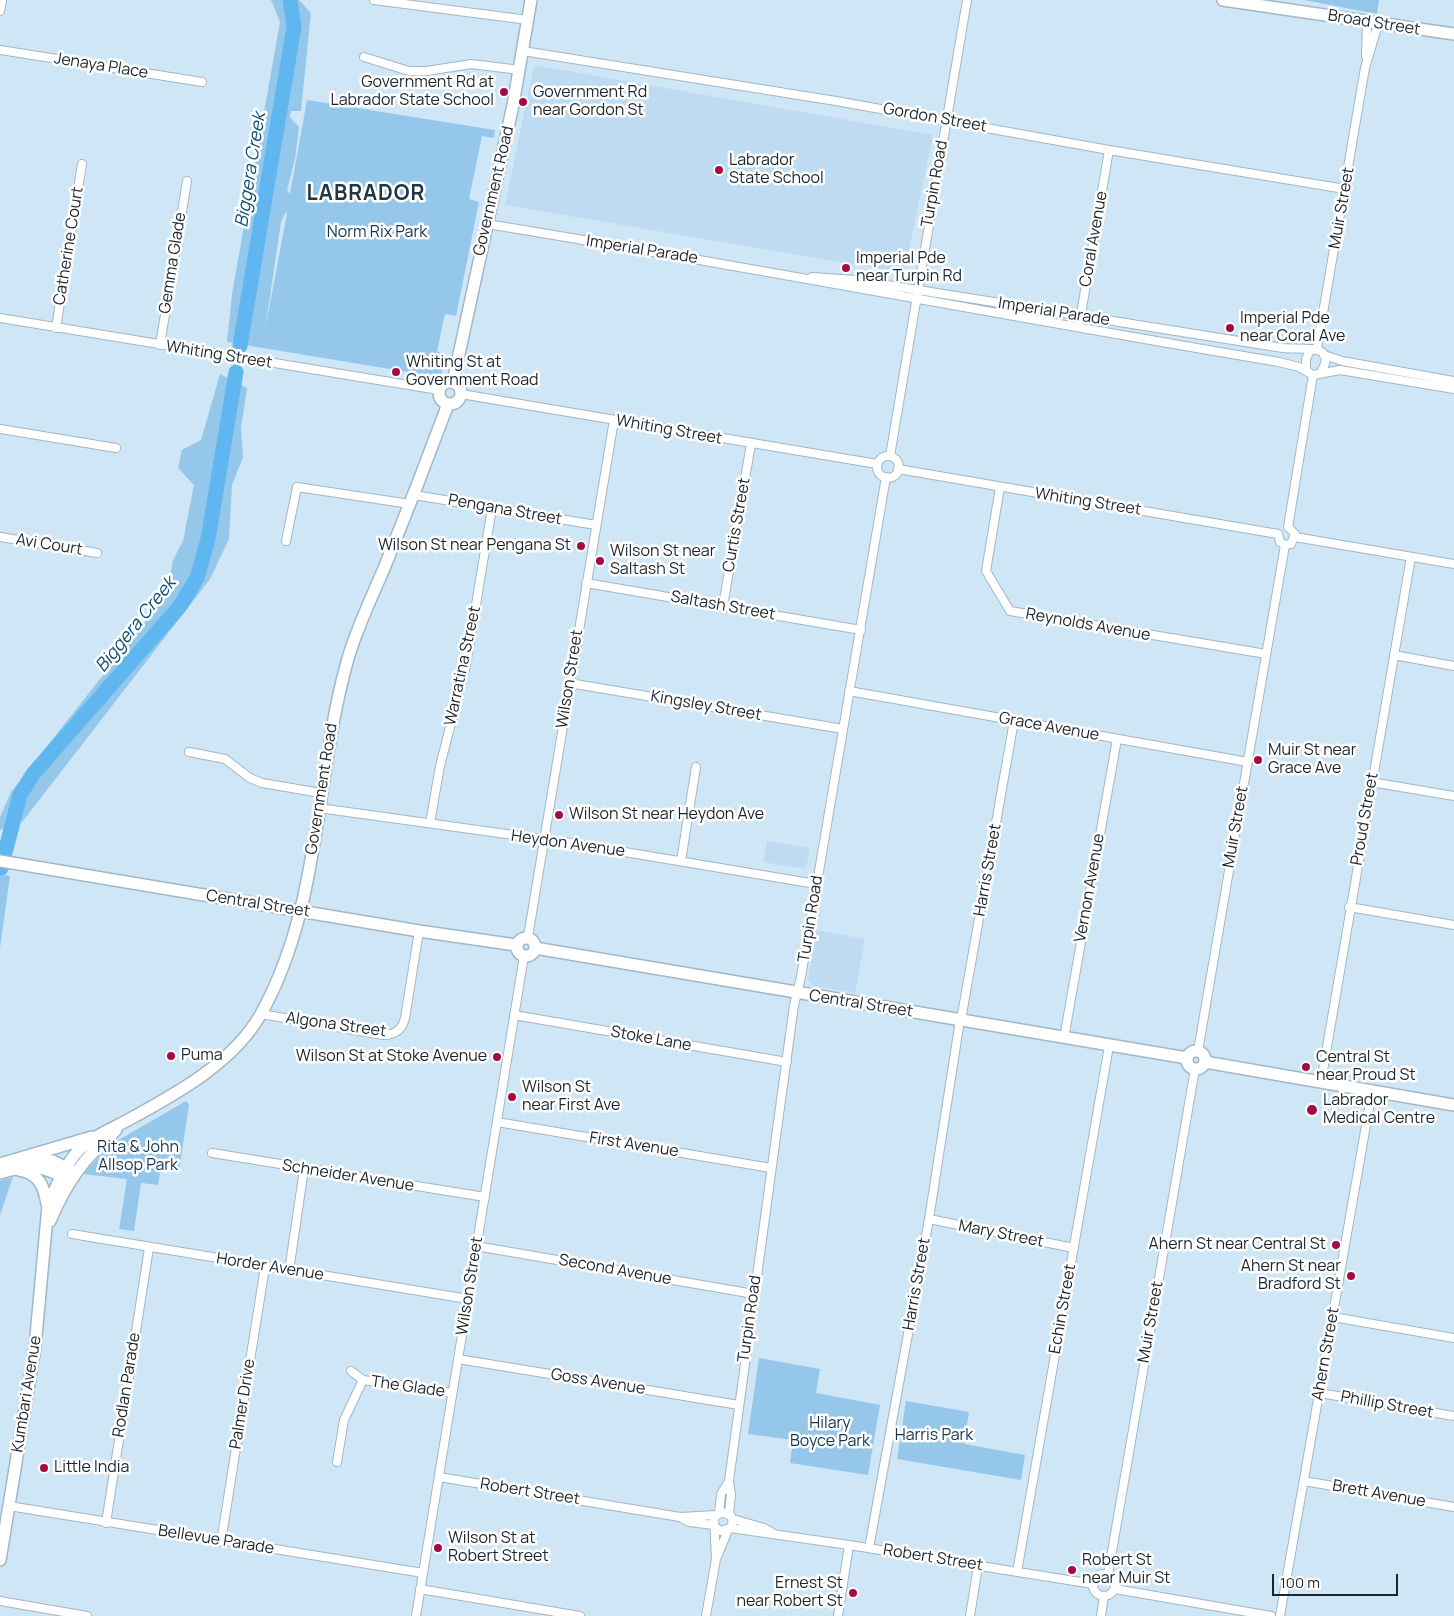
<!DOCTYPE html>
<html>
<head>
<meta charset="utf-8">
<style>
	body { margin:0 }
	#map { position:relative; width:1454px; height:1616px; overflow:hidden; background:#cfe6f7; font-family:Manrope,sans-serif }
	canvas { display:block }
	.scale { position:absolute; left:1272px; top:1574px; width:126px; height:22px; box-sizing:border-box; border:2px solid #1c252b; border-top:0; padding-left:6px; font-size:15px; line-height:18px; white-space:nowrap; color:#1c252b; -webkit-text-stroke:4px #fff; paint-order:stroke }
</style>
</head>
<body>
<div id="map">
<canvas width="1454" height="1616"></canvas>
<div class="scale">100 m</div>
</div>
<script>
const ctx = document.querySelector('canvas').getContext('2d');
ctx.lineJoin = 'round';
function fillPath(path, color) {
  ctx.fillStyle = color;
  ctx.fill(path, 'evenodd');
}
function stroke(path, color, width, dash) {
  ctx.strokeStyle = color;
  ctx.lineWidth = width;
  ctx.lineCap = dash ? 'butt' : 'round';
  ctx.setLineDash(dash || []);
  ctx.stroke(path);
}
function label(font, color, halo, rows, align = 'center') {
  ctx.font = font + ' Manrope,sans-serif';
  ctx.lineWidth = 5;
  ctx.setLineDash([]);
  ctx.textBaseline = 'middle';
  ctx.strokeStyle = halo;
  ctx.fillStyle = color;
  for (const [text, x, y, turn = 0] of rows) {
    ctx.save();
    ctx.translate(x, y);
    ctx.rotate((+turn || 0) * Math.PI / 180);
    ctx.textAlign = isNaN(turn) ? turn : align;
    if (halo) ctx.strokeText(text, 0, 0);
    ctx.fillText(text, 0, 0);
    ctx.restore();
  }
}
const built = new Path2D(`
	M534,65L933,135L904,273L505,205Z
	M767,841L810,848L806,869L763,862Z
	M816,930L865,939L855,993L813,986L808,980Z`);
const green = new Path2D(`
	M271,0H299L311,13L301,111H291L290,117L299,127L295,159L287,190L290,194L307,100L495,130L494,138L482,136L469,199L479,202L456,316L445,314L437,351L446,355L441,375L438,377L227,342L232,294L280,22ZM286,212L287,213L265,330L281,222Z
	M1304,0H1379L1377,14Z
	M220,374L247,388L241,428L243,457L232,485L229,539L210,579L23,821L0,830V817L11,792L167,594L173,560L183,541L194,485L178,468L182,450L201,440Z
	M0,874L10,876L0,948Z
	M186,1101L189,1105L179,1170L161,1168L158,1185L141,1183L134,1231L119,1229L127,1179L83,1174L110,1145Z
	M13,1177L0,1215V1181Z
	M759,1358L820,1369L816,1393L880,1405L868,1475L790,1463L793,1440L748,1434Z
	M906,1401L969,1412L964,1444L1025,1455L1021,1480L897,1459Z`);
const stream = new Path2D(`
	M0,872L1,868`);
const river = new Path2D(`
	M240,346L294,27L290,0
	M1,868L20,795L33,774L180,606L197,578L208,539L236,372`);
const street = new Path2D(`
	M374,0L528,20
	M0,11L2,0
	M0,50L202,82
	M523,51L836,101L1109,150L1345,189
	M1366,56L1367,22
	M364,57L409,71H427L471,64L520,70
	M487,224C752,267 1015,318 1279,362L1299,367L1313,375L1340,370L1454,389
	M812,277L855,280L1283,348C1300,350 1339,342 1321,372
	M0,318L439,390
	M1080,320L1109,150
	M56,328L82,164
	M160,345L187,181
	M1317,348L1365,68L1378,24
	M1324,355L1342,361L1454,381
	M1306,370V359L1310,350
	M461,394L877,464
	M0,429L116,448
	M890,456L967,0
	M877 467a11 11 0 1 1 22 0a11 11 0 1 1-22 0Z
	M898,469L1278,534
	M1000,487L986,571L1010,611L1266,654
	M414,495L596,525
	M1288,527L1313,375
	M1278,534L1280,542L1285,545L1291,544L1295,534L1288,527
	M0,537L97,553
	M1295,537L1454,564
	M286,541L297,487L410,504
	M586,583L861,630
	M723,606L751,444
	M1394,655L1454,666
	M569,683L843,729
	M849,691L1248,762
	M189,752L225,759L250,778L262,783L321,793
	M1371,782L1454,796
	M319,808L571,843L816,884
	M430,823L440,766L466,665L492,508
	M681,861L696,767
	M1349,907L1454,925
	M528,937L614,420
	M261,1014L383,1035C395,1035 402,1030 405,1018L419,931
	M514,1015L787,1062
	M961,1020L1014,721
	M1064,1038L1117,739
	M1198,1051L1285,545
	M1321,1082L1411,557
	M497,1122L771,1168
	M212,1153L485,1197
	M929,1219L1074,1248
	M72,1234L468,1299
	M476,1246L754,1294
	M289,1271L304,1169
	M1333,1317L1454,1338
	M458,1359L739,1405
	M351,1371L363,1380L452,1393
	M1320,1393L1454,1416
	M337,1462L344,1420L363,1380
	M439,1477L680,1517L716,1515
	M1304,1481L1454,1507
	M9,1506L423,1573
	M719,1513L721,1494L729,1481
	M729,1513L731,1495L729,1481L794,1005L801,977L886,477
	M680,1517L689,1522L714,1525
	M733,1519L764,1528L773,1533
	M106,1523L149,1248
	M730,1528L849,1545L1093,1584
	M221,1542L265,1267
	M869,1548L929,1219L960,1020
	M717,1557L728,1530
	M1017,1572L1109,1046
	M1093 1585a11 11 0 1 1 22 0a11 11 0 1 1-22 0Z
	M1108,1575L1195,1069
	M420,1589L580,1616
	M1115,1589L1271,1616
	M0,1601L87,1616
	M416,1616L524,956
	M706,1616L716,1559L714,1517L722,1512L731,1516L733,1522L730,1528L721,1531L715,1527
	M838,1616L849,1545
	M970,1616L978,1566
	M1101,1616L1104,1596
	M1280,1616L1372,1091`);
const secondary = new Path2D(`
	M1223,0L1454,34
	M439 393a11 11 0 1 1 22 0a11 11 0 1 1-22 0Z
	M453,382L513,105L531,0
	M0,861L419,931L516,945
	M517 947a9 9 0 1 1 18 0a9 9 0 1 1-18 0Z
	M535,948L1187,1058
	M1187 1060a9 9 0 1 1 18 0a9 9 0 1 1-18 0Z
	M1205,1062L1454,1105
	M31,1159L53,1161L72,1171
	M0,1164L92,1137
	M19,1170C39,1173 44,1186 47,1204
	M0,1173C30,1164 40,1165 68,1179
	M50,1221C67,1181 84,1158 116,1130
	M0,1560L35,1347L48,1206C55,1188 64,1167 77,1152C91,1137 110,1130 128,1120C176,1094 235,1062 262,1012C321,905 315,777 347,662C356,629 372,597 385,566C407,512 428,458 448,404`);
const markers = [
	[504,92,5,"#a40b43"],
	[523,102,5,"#a40b43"],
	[719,170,5,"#a40b43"],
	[846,268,5,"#a40b43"],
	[1230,328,5,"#a40b43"],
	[396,372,5,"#a40b43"],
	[581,546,5,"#a40b43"],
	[600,561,5,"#a40b43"],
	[1258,760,5,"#a40b43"],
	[559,815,5,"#a40b43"],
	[171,1056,5,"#a40b43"],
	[497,1057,5,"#a40b43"],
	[1306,1067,5,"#a40b43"],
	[512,1097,5,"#a40b43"],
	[1312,1110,6,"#a40b43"],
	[1336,1245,5,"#a40b43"],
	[1351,1276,5,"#a40b43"],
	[44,1468,5,"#a40b43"],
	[438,1548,5,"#a40b43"],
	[1072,1570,5,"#a40b43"],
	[853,1593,5,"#a40b43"]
];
const streetNames = [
	["Broad Street",1374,23,9],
	["Jenaya Place",101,66,9],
	["Gordon Street",935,118,10],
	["Turpin Road",935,184,-80],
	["Government Road",494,191,-77],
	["Muir Street",1342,208,-80],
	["Coral Avenue",1094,239,-80],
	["Catherine Court",69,246,-81],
	["Imperial Parade",642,250,9],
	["Gemma Glade",173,263,-81],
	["Imperial Parade",1054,312,9],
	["Whiting Street",219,355,9],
	["Whiting Street",669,430,10],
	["Whiting Street",1088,502,9],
	["Pengana Street",505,510,10],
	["Curtis Street",737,525,-80],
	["Avi Court",49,545,9],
	["Saltash Street",723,606,10],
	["Reynolds Avenue",1088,625,10],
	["Warratina Street",463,666,-78],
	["Wilson Street",570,679,-81],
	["Kingsley Street",706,706,10],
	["Grace Avenue",1049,727,10],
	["Government Road",322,789,-81],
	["Proud Street",1365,819,-80],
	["Muir Street",1236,827,-80],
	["Heydon Avenue",568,844,8],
	["Harris Street",988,870,-80],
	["Vernon Avenue",1090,888,-80],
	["Central Street",258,904,9],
	["Turpin Road",811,919,-81],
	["Central Street",861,1004,9],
	["Algona Street",336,1025,8],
	["Stoke Lane",651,1039,10],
	["First Avenue",634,1145,9],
	["Schneider Avenue",348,1176,9],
	["Mary Street",1001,1234,11],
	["Horder Avenue",270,1267,9],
	["Second Avenue",615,1270,10],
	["Harris Street",917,1284,-80],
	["Wilson Street",470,1286,-81],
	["Echin Street",1063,1309,-80],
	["Turpin Road",750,1319,-82],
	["Muir Street",1151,1322,-80],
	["Ahern Street",1326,1354,-80],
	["Goss Avenue",598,1382,9],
	["Rodlan Parade",127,1385,-81],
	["The Glade",408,1387,8],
	["Kumbari Avenue",27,1394,-81],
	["Palmer Drive",243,1404,-81],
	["Phillip Street",1387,1405,10],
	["Robert Street",530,1492,9],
	["Brett Avenue",1379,1494,10],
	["Bellevue Parade",216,1540,9],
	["Robert Street",933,1558,9]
];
const poiNames = [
	["Government Rd at",494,83,"right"],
	["Labrador State School",494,101,"right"],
	["Government Rd",533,93],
	["near Gordon St",533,111],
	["Labrador",729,161],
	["State School",729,179],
	["Imperial Pde",856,259],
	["near Turpin Rd",856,277],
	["Imperial Pde",1240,319],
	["near Coral Ave",1240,337],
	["Whiting St at",406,363],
	["Government Road",406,381],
	["Wilson St near Pengana St",571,546,"right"],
	["Wilson St near",610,552],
	["Saltash St",610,570],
	["Muir St near",1268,751],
	["Grace Ave",1268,769],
	["Wilson St near Heydon Ave",569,815],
	["Puma",181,1056],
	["Wilson St at Stoke Avenue",487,1057,"right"],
	["Central St",1316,1058],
	["near Proud St",1316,1076],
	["Wilson St",522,1088],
	["near First Ave",522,1106],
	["Labrador",1323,1101],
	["Medical Centre",1323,1119],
	["Ahern St near Central St",1326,1245,"right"],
	["Ahern St near",1341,1267,"right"],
	["Bradford St",1341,1285,"right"],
	["Little India",54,1468],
	["Wilson St at",448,1539],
	["Robert Street",448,1557],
	["Robert St",1082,1561],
	["near Muir St",1082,1579],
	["Ernest St",843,1584,"right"],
	["near Robert St",843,1602,"right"]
];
const parkNames = [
	["Norm Rix Park",377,233],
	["Rita & John",138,1148],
	["Allsop Park",138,1166],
	["Hilary",830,1424],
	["Boyce Park",830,1442],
	["Harris Park",934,1436]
];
const waterNames = [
	["Biggera Creek",251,170,-81],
	["Biggera Creek",136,625,-51]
];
const districtNames = [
	["LABRADOR",366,194]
];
fillPath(built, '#bedbf1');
fillPath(green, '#95c7eb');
stroke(stream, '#60b7f0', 2.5);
stroke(river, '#60b7f0', 15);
stroke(street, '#a0b7c7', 10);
stroke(secondary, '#a0b7c7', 14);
stroke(street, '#fff', 8);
stroke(secondary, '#fff', 11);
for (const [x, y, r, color] of markers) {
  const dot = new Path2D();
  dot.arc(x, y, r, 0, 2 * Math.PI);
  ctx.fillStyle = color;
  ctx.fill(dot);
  stroke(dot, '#fff', 2);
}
label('16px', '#1c252b', '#fff', streetNames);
label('16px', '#1c252b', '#fff', poiNames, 'left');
label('16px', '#12374e', '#fff', parkNames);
label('italic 18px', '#0a4f75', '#fff', waterNames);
ctx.letterSpacing = '1px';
label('bold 21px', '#243644', '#fff', districtNames);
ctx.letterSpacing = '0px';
</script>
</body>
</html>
